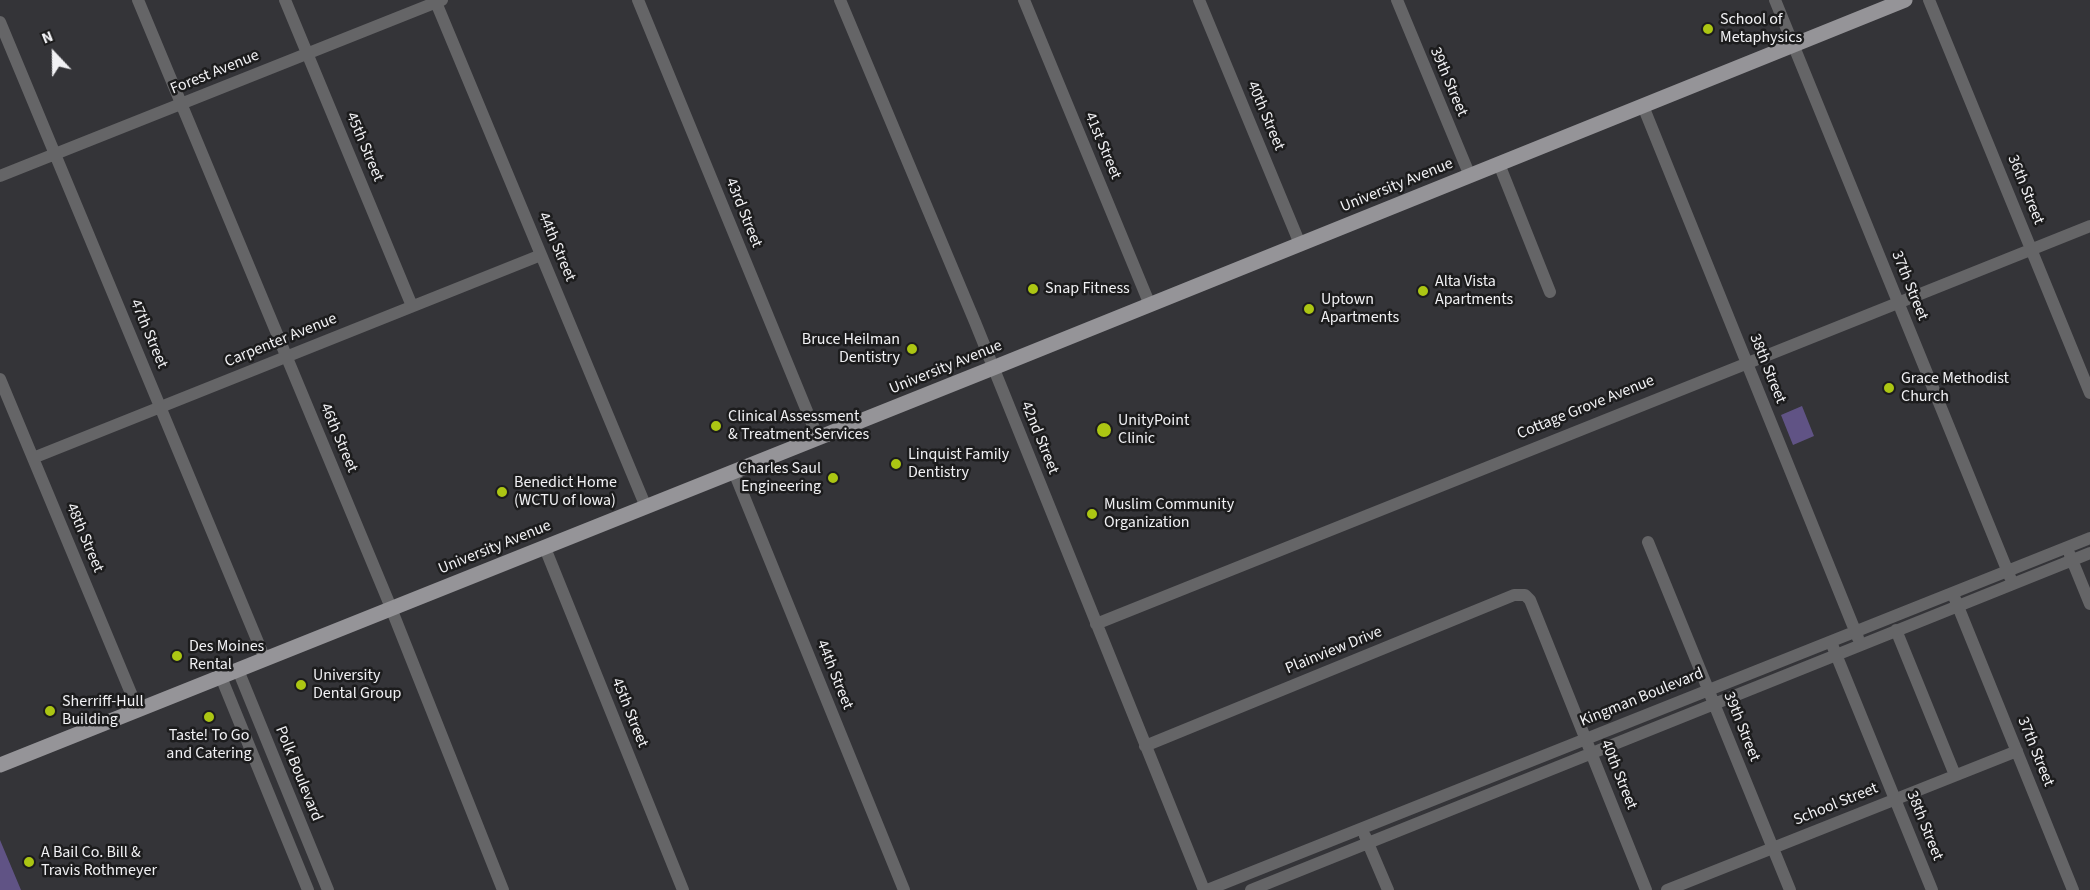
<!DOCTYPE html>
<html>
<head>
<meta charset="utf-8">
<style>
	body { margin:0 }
	#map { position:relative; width:2090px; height:890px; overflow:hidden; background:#343438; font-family:"Source Sans 3",sans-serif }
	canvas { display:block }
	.north { position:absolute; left:24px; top:24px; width:60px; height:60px; -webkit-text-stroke:4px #1c1c1d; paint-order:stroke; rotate:338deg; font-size:16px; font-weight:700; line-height:24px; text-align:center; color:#f1f1f4 }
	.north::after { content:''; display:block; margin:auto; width:21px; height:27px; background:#f1f1f4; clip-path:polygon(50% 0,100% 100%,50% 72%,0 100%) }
</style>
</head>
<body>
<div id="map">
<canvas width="2090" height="890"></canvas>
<div class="north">N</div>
</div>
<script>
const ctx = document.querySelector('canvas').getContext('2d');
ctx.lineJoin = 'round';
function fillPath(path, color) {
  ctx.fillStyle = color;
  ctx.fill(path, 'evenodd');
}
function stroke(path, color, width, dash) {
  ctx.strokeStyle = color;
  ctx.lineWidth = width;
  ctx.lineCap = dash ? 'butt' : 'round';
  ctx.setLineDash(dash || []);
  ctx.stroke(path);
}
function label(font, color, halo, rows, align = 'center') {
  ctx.font = font + ' "Source Sans 3",sans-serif';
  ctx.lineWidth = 5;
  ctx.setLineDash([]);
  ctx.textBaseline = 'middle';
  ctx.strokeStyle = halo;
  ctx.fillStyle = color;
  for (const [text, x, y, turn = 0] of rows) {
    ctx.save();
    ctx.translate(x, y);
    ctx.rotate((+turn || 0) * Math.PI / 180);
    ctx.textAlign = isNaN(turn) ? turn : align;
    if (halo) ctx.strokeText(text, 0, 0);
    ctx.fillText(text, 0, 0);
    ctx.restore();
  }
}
const green = new Path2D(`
	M1802,406L1814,436L1793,445L1781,415Z
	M0,840L21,890H0Z`);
const minor = new Path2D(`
	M138,0L387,598L503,890
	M285,0L412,306
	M435,0L646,507
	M638,0L818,438
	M840,0L975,322L1204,890
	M1024,0L1150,305
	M1199,0L1300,244
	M1397,0L1470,176
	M1775,0L2010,577
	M1929,0L2090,393
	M0,22L265,659
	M1643,106L1858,638
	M1499,164L1550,292
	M0,176L442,0
	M0,379L138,710
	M33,458L541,255
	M734,472L904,890
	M1648,542L1790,890
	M545,548L683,890
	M2070,555L2090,604
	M1955,599L2073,890
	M1096,624L2090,226
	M1896,630L1955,775
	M1833,647L1932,890
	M238,670L328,890
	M221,677L308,890
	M1145,746L1514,595H1525L1530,600L1646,890
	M1365,836L1388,890
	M1207,890L2090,538
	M1251,890L2090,553
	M1667,890L2017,751`);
const major = new Path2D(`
	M0,765L993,368L1905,0`);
const markers = [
	[1708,29,6,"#acc613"],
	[1033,289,6,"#acc613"],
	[1423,291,6,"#acc613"],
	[1309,309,6,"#acc613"],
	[912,349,6,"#acc613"],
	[1889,388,6,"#acc613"],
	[716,426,6,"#acc613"],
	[1104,430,8,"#acc613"],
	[896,464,6,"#acc613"],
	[833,478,6,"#acc613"],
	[502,492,6,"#acc613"],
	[1092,514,6,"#acc613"],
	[177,656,6,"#acc613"],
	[301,685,6,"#acc613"],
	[50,711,6,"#acc613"],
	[209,717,6,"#acc613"],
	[29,862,6,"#acc613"]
];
const poiNames = [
	["School of",1720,20],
	["Metaphysics",1720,38],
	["Alta Vista",1435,282],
	["Apartments",1435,300],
	["Snap Fitness",1045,289],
	["Uptown",1321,300],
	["Apartments",1321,318],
	["Bruce Heilman",900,340,"right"],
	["Dentistry",900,358,"right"],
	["Grace Methodist",1901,379],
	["Church",1901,397],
	["Clinical Assessment",728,417],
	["& Treatment Services",728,435],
	["UnityPoint",1118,421],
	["Clinic",1118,439],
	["Linquist Family",908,455],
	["Dentistry",908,473],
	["Charles Saul",821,469,"right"],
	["Engineering",821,487,"right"],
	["Benedict Home",514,483],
	["(WCTU of Iowa)",514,501],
	["Muslim Community",1104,505],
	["Organization",1104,523],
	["Des Moines",189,647],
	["Rental",189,665],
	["University",313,676],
	["Dental Group",313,694],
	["Sherriff-Hull",62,702],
	["Building",62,720],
	["Taste! To Go",209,736,"center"],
	["and Catering",209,754,"center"],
	["A Bail Co. Bill &",41,853],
	["Travis Rothmeyer",41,871]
];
const streetNames = [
	["Forest Avenue",215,73,-22],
	["39th Street",1448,82,67],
	["40th Street",1265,116,67],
	["41st Street",1102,146,67],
	["45th Street",364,147,67],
	["University Avenue",1397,186,-22],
	["36th Street",2025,190,68],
	["43rd Street",743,213,68],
	["44th Street",556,247,67],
	["37th Street",1909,286,68],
	["47th Street",148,334,67],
	["Carpenter Avenue",281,341,-22],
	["University Avenue",946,368,-22],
	["38th Street",1767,369,68],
	["Cottage Grove Avenue",1586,408,-22],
	["46th Street",338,438,67],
	["42nd Street",1039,438,68],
	["48th Street",84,538,67],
	["University Avenue",495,548,-22],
	["Plainview Drive",1334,651,-22],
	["44th Street",834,675,68],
	["Kingman Boulevard",1642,698,-22],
	["45th Street",629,713,68],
	["39th Street",1741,727,68],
	["37th Street",2035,752,68],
	["Polk Boulevard",298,774,68],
	["40th Street",1618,775,68],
	["School Street",1836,805,-22],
	["38th Street",1924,826,68]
];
fillPath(green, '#605385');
stroke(minor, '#656567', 12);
stroke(major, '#959498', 15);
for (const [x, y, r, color] of markers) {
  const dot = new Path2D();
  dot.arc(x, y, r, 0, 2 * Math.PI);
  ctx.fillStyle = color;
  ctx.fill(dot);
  stroke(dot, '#1c1c1d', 2);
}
label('16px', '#f1f1f4', '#1c1c1d', poiNames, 'left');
label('16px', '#f1f1f4', '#1c1c1d', streetNames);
</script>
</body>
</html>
